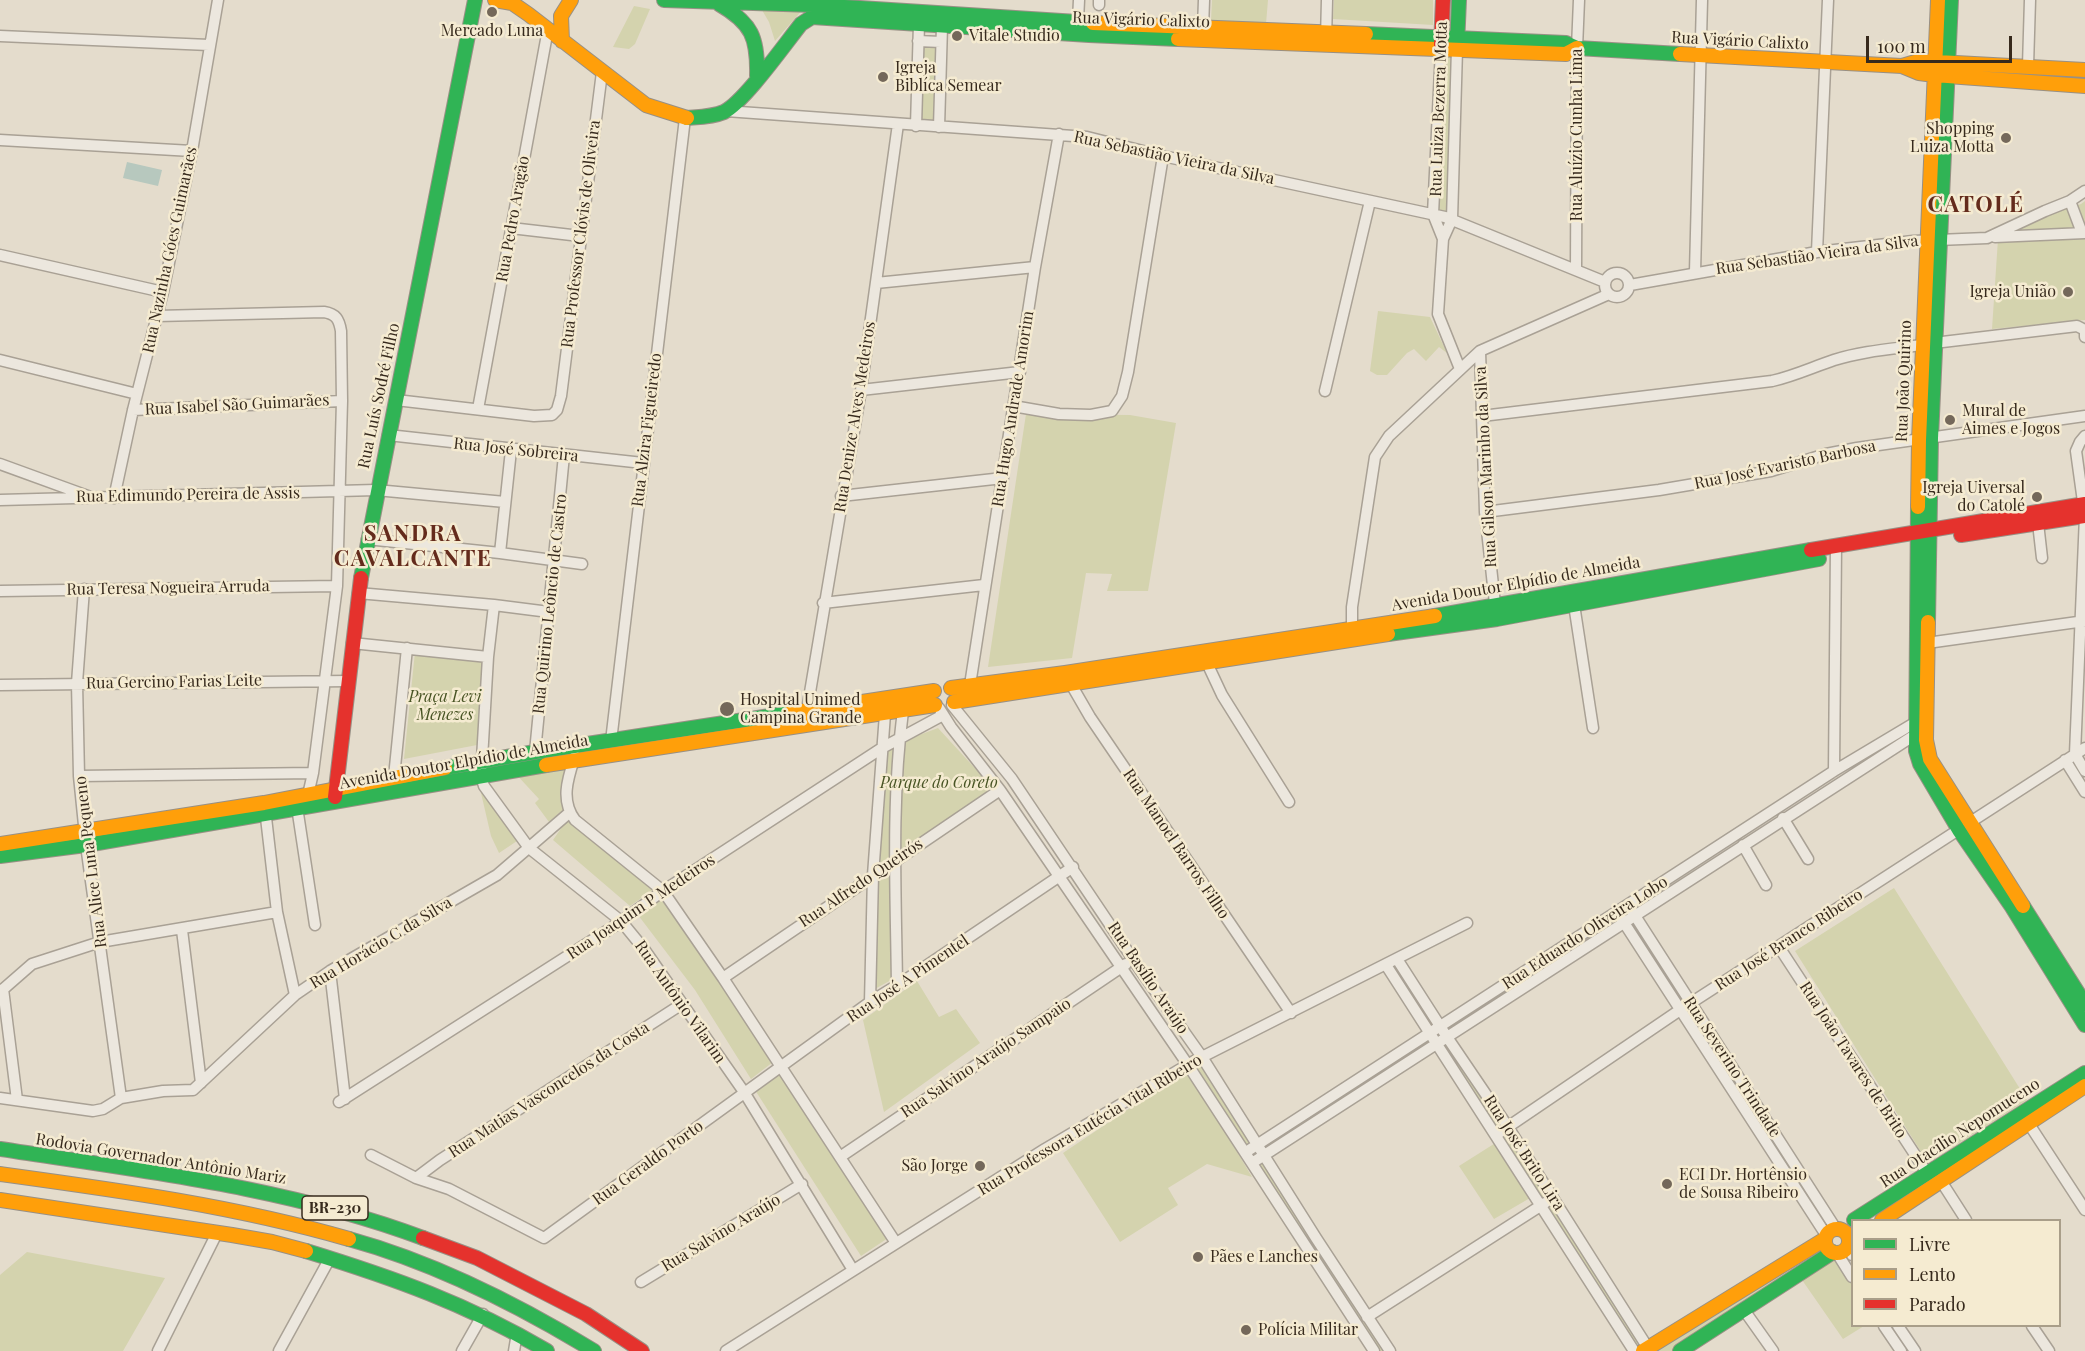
<!DOCTYPE html>
<html>
<head>
<meta charset="utf-8">
<style>
	body { margin:0 }
	#map { position:relative; width:2085px; height:1351px; overflow:hidden; background:#e4dccc; font-family:"Playfair Display",serif }
	canvas { display:block }
	.legend { position:absolute; left:1851px; top:1219px; width:210px; height:108px; box-sizing:border-box; background:#f5ebd1; border:2px solid #a99e89; margin:0; padding:8px 10px; list-style:none; font-size:18px; color:#372a1d }
	.legend li { display:flex; align-items:center; gap:12px; height:30px }
	.legend b { width:30px; border:2px solid #a99e89 }
	.scale { position:absolute; left:1866px; top:36px; width:146px; height:27px; box-sizing:border-box; border:3px solid #372a1d; border-top:0; padding-left:8px; font-size:18px; line-height:21px; white-space:nowrap; color:#372a1d; -webkit-text-stroke:4px #f5ebd1; paint-order:stroke }
</style>
</head>
<body>
<div id="map">
<canvas width="2085" height="1351"></canvas>
<ul class="legend">
<li><b style="height:8px;background:#30b455"></b>Livre</li>
<li><b style="height:8px;background:#ff9f0a"></b>Lento</li>
<li><b style="height:8px;background:#e5322d"></b>Parado</li>
</ul>
<div class="scale">100 m</div>
</div>
<script>
const ctx = document.querySelector('canvas').getContext('2d');
ctx.lineJoin = 'round';
function fillPath(path, color) {
  ctx.fillStyle = color;
  ctx.fill(path, 'evenodd');
}
function stroke(path, color, width, dash) {
  ctx.strokeStyle = color;
  ctx.lineWidth = width;
  ctx.lineCap = dash ? 'butt' : 'round';
  ctx.setLineDash(dash || []);
  ctx.stroke(path);
}
function label(font, color, halo, rows, align = 'center') {
  ctx.font = font + ' "Playfair Display",serif';
  ctx.lineWidth = 5;
  ctx.setLineDash([]);
  ctx.textBaseline = 'middle';
  ctx.strokeStyle = halo;
  ctx.fillStyle = color;
  for (const [text, x, y, turn = 0] of rows) {
    ctx.save();
    ctx.translate(x, y);
    ctx.rotate((+turn || 0) * Math.PI / 180);
    ctx.textAlign = isNaN(turn) ? turn : align;
    if (halo) ctx.strokeText(text, 0, 0);
    ctx.fillText(text, 0, 0);
    ctx.restore();
  }
}
const green = new Path2D(`
	M1212,0H1268L1266,24L1211,21Z
	M1334,0H1433V25L1333,19Z
	M759,5L805,7L775,41L769,22Z
	M634,6L650,9L635,44L629,49L613,47Z
	M920,45H938L935,124H918Z
	M1444,51L1454,52L1450,216L1437,210Z
	M2085,201V320L1992,329L1998,239L2042,217L2081,204Z
	M1378,311L1430,317L1447,353L1439,347L1426,361L1414,349L1407,353L1387,375H1377L1370,371Z
	M1026,414L1130,415L1176,423L1148,591H1107L1112,574L1086,573L1072,658L988,667Z
	M415,652L484,661L477,745L404,759Z
	M938,728L995,790L901,851L903,741Z
	M894,747L893,858L877,869L883,750Z
	M571,762L564,809L549,822L535,803L539,799L514,772Z
	M485,790L520,839L499,853L491,836L481,793Z
	M568,818L656,888L630,906L553,840Z
	M892,869L893,979L873,990L876,876Z
	M1894,888L2027,1100L1928,1163L1795,951Z
	M664,898L773,1062L751,1079L695,990L638,915Z
	M1634,917L1686,1002L1680,1006L1625,923Z
	M1397,963L1435,1023L1431,1027L1392,966Z
	M917,981L939,1017L956,1009L980,1043L884,1112L863,1020Z
	M1690,1008L1832,1226L1826,1230L1685,1012Z
	M1429,1036L1434,1043L1268,1150L1263,1144Z
	M1447,1041L1504,1125L1496,1131L1440,1046Z
	M1199,1062L1254,1145L1247,1149L1194,1066Z
	M1188,1069L1252,1177L1207,1164L1168,1188L1178,1205L1120,1242L1063,1153Z
	M782,1073L888,1238L861,1256L755,1090Z
	M1509,1129L1549,1197L1541,1204L1499,1135Z
	M1497,1142L1530,1198L1494,1219L1459,1166Z
	M1264,1158L1387,1351H1377L1255,1163Z
	M1553,1202L1646,1348L1635,1351L1543,1209Z
	M1825,1247L1827,1250L1673,1351H1653Z
	M27,1252L165,1278L123,1351H0V1275Z
	M1834,1254L1852,1279V1326H1864L1843,1339L1800,1277Z`);
const water = new Path2D(`
	M127,162L162,170L158,186L123,178Z`);
const street = new Path2D(`
	M1099,5V0
	M1078,21L1079,0
	M1203,28L1204,0
	M0,36L209,45
	M1326,39L1327,0
	M918,41L941,42
	M1441,49L1433,214L1443,239
	M1457,49L1452,219L1443,239L1438,314L1460,369
	M2028,66L2030,0
	M726,111L1087,137L1163,156L1445,217L1605,282
	M916,126L919,24
	M939,127L942,26
	M0,140L192,151
	M2070,201L2082,233
	M511,228L580,236
	M1995,237L2085,233
	M1817,252L1828,0
	M0,255L163,292
	M1576,270L1577,48L1579,0
	M1695,272L1702,0
	M1605 285a12 12 0 1 1 24 0a12 12 0 1 1-24 0Z
	M876,283L1035,267
	M1630,285L1817,252L1913,241L1987,238L2045,211L2070,201L2085,191
	M157,316L324,312C336,314 339,319 341,331L342,401L337,586L313,773L308,795
	M1934,343L2077,326L2085,330V337
	M1480,351L1485,512L1496,613
	M0,360L137,394
	M861,390L1020,372
	M1325,391L1370,201
	M396,400L534,416L552,415L557,410L561,396L602,72
	M1013,406L1059,414L1091,415L1112,411L1122,396L1128,372L1163,156
	M478,409L548,29
	M133,410L342,401
	M1482,416L1772,381C1794,376 1813,367 1834,360C1862,351 1893,349 1922,345
	M388,435L643,463
	M2085,436L2080,442L2076,451L2085,516L2075,754L2085,771
	M0,464L88,496
	M841,496L1003,478
	M114,498L133,410L163,292L192,151L218,0
	M0,500L376,490L505,502
	M1485,512L1659,490L1771,471L1826,454L1857,448L2085,416
	M2038,523L2042,558
	M367,539L500,553L582,564
	M500,553L511,450
	M84,589L77,683L79,776L86,845L121,1098
	M0,591L337,586
	M358,593L494,605L549,612
	M1573,598L1593,728
	M823,603L984,585
	M494,605L488,657L481,776L484,786L529,848L621,921L644,949L744,1092L853,1270
	M1355,635L1352,627V607L1375,457L1389,436L1480,351L1609,294
	M352,643L488,657
	M1927,643L2085,621
	M1206,656L1207,663L1222,695L1289,802
	M1068,679L1090,717L1291,1013
	M0,685L348,681
	M970,685L1035,267L1059,134
	M952,705L1012,779L1141,971L1202,1057L1316,1238L1390,1351
	M939,708L951,727L1000,790L1188,1065L1374,1351
	M806,716L861,390L898,124
	M611,741L685,118
	M535,752L564,455
	M575,756C568,778 560,800 575,820L663,891L723,978L896,1243
	M2065,760L2085,792
	M1834,771L1836,546
	M79,776L313,773
	M394,777L407,648
	M297,807L315,925
	M265,809L277,912L295,995
	M1783,818L1808,859
	M1743,845L1766,885
	M1632,911L1836,1229
	M1621,918L1826,1235
	M182,930L201,1083
	M1779,947L1927,1173
	M1397,959L1447,1037L1508,1127L1648,1348
	M1386,965L1634,1351
	M330,971L345,1099
	M723,978L1000,790
	M897,986C896,895 891,802 903,711
	M3,989L17,1100
	M0,992L32,964L100,942L277,912
	M870,1002L873,875L885,714
	M0,1098L93,1111L103,1109L121,1098L163,1091L193,1090L295,995L330,971L497,875L569,813
	M339,1102L616,925L663,891L882,748L943,715
	M2029,1124L2085,1210
	M1496,1135L1680,1010L2085,748
	M1246,1152L1834,771L1921,719
	M371,1155L416,1178L449,1189L544,1238L870,1002L904,981L1073,867
	M840,1157L1126,964
	M1252,1163L1921,731
	M416,1178L440,1160L682,1004
	M1941,1181L1966,1220
	M1847,1247L1852,1255
	M1837,1253L1852,1277
	M641,1282L802,1184
	M1744,1310L1773,1351
	M1367,1317L1545,1203
	M1884,1326L1901,1351
	M1898,1326L1915,1351
	M2032,1326L2049,1351
	M158,1351L217,1233
	M279,1351L330,1258
	M462,1351L483,1314
	M514,1351L517,1333
	M726,1351L1045,1149L1194,1061L1467,923`);
const fast = new Path2D(`
	M664,0L813,5L1093,23
	M719,4C752,23 758,38 757,76
	M1366,34L1566,43L1577,48L1680,54
	M1457,46L1459,0
	M687,118C700,117 712,117 724,112C744,102 785,44 801,24L812,17L1089,35L1178,39
	M1918,507L1916,751L1920,764L1959,830L2012,907L2085,1025
	M361,578L475,0
	M1435,616L1811,550
	M1928,622L1931,438L1951,0
	M1388,634L1497,619L1819,559
	M445,768L535,752L790,713
	M0,856L86,845L546,765
	M2023,906L2085,1004
	M0,1149C142,1171 287,1187 423,1238
	M1854,1220L2085,1073
	M349,1239C436,1263 517,1304 594,1351
	M306,1251C394,1278 467,1304 547,1351
	M1680,1351L1833,1252`);
const slow = new Path2D(`
	M495,0L512,3L528,14L646,105L687,118
	M1093,23L1366,34
	M1178,39L1566,54L1577,48
	M562,41L561,16L571,0
	M1680,54L1902,66L1919,61L2085,70
	M1902,66L1919,73L1934,75L2085,86
	M1918,507L1919,440L1938,0
	M1928,622L1926,740L1930,759L2023,906
	M951,688L1065,673L1435,616
	M954,702L1388,634
	M790,713L934,691
	M546,765L935,705
	M0,844L264,803L445,768
	M0,1174C117,1190 235,1206 349,1239
	M0,1200L232,1235L272,1242L306,1251
	M1882,1220L2085,1086
	M1825 1241a12 12 0 1 1 24 0a12 12 0 1 1-24 0Z
	M1643,1351L1825,1239`);
const jam = new Path2D(`
	M1441,45L1443,0
	M1961,535L2085,516
	M1811,550L2085,504
	M335,797L361,578
	M423,1238L477,1258L586,1314L642,1351`);
const markers = [
	[492,12,6,"#74685a"],
	[957,36,6,"#74685a"],
	[883,77,6,"#74685a"],
	[2006,138,6,"#74685a"],
	[2068,292,6,"#74685a"],
	[1950,420,6,"#74685a"],
	[2037,497,6,"#74685a"],
	[727,709,8,"#74685a"],
	[980,1166,6,"#74685a"],
	[1667,1184,6,"#74685a"],
	[1198,1257,6,"#74685a"],
	[1246,1330,6,"#74685a"]
];
const shields = [
	[335,1208,66]
];
const shieldNames = [
	["BR-230",335,1208]
];
const streetNames = [
	["Rua Vigário Calixto",1141,20,2],
	["Rua Vigário Calixto",1740,41,3],
	["Rua Luiza Bezerra Motta",1439,109,-88],
	["Rua Aluízio Cunha Lima",1577,135,-90],
	["Rua Sebastião Vieira da Silva",1174,158,12],
	["Rua Pedro Aragão",513,219,-80],
	["Rua Professor Clóvis de Oliveira",581,234,-83],
	["Rua Nazinha Góes Guimarães",170,250,-78],
	["Rua Sebastião Vieira da Silva",1817,255,-8],
	["Rua João Quirino",1904,381,-88],
	["Rua Luís Sodré Filho",379,396,-78],
	["Rua Isabel São Guimarães",237,405,-3],
	["Rua Hugo Andrade Amorim",1013,409,-81],
	["Rua Denize Alves Medeiros",855,417,-81],
	["Rua Alzira Figueiredo",647,430,-83],
	["Rua José Sobreira",516,450,6],
	["Rua José Evaristo Barbosa",1785,465,-12],
	["Rua Gilson Marinho da Silva",1486,467,-93],
	["Rua Edimundo Pereira de Assis",188,495,-1],
	["Avenida Doutor Elpídio de Almeida",1516,584,-10],
	["Rua Teresa Nogueira Arruda",168,588,-1],
	["Rua Quirino Leôncio de Castro",550,604,-84],
	["Rua Gercino Farias Leite",174,682,-1],
	["Avenida Doutor Elpídio de Almeida",464,762,-10],
	["Rua Manoel Barros Filho",1176,844,56],
	["Rua Alice Luna Pequeno",91,862,-97],
	["Rua Alfredo Queirós",861,883,-34],
	["Rua Joaquim P Medeiros",641,907,-34],
	["Rua Eduardo Oliveira Lobo",1585,933,-33],
	["Rua José Branco Ribeiro",1789,940,-33],
	["Rua Horácio C da Silva",381,943,-31],
	["Rua Basílio Araújo",1148,978,56],
	["Rua José A Pimentel",908,979,-34],
	["Rua Antônio Vilarim",680,1002,55],
	["Rua Salvino Araújo Sampaio",986,1058,-34],
	["Rua João Tavares de Brito",1853,1060,57],
	["Rua Severino Trindade",1732,1067,57],
	["Rua Matias Vasconcelos da Costa",549,1090,-33],
	["Rua Professora Eutécia Vital Ribeiro",1090,1125,-31],
	["Rua Otacílio Nepomuceno",1960,1133,-33],
	["Rua José Brito Lira",1524,1153,57],
	["Rodovia Governador Antônio Mariz",161,1159,9],
	["Rua Geraldo Porto",648,1163,-36],
	["Rua Salvino Araújo",721,1233,-31]
];
const poiNames = [
	["Mercado Luna",492,31,"center"],
	["Vitale Studio",969,36],
	["Igreja",895,68],
	["Biblíca Semear",895,86],
	["Shopping",1994,129,"right"],
	["Luiza Motta",1994,147,"right"],
	["Igreja União",2056,292,"right"],
	["Mural de",1962,411],
	["Aimes e Jogos",1962,429],
	["Igreja Uiversal",2025,488,"right"],
	["do Catolé",2025,506,"right"],
	["Hospital Unimed",740,700],
	["Campina Grande",740,718],
	["São Jorge",968,1166,"right"],
	["ECI Dr. Hortênsio",1679,1175],
	["de Sousa Ribeiro",1679,1193],
	["Pães e Lanches",1210,1257],
	["Polícia Militar",1258,1330]
];
const parkNames = [
	["Praça Levi",445,697],
	["Menezes",445,715],
	["Parque do Coreto",939,783]
];
const districtNames = [
	["CATOLÉ",1976,205],
	["SANDRA",413,534],
	["CAVALCANTE",413,559]
];
fillPath(green, '#d4d3ae');
fillPath(water, '#b7c8be');
stroke(street, '#a9a195', 13);
stroke(fast, '#989085', 16);
stroke(slow, '#989085', 16);
stroke(jam, '#989085', 16);
stroke(street, '#ece7de', 10);
stroke(fast, '#30b455', 14);
stroke(slow, '#ff9f0a', 14);
stroke(jam, '#e5322d', 14);
for (const [x, y, r, color] of markers) {
  const dot = new Path2D();
  dot.arc(x, y, r, 0, 2 * Math.PI);
  ctx.fillStyle = color;
  ctx.fill(dot);
  stroke(dot, '#f5ebd1', 2);
}
for (const [x, y, w] of shields) {
  const box = new Path2D();
  box.roundRect(x - w / 2, y - 12, w, 24, 4.5);
  ctx.fillStyle = '#f5ebd1';
  ctx.fill(box);
  stroke(box, '#372a1d', 1.5);
}
label('bold 15px', '#372a1d', null, shieldNames);
label('16px', '#372a1d', '#f5ebd1', streetNames);
label('16px', '#372a1d', '#f5ebd1', poiNames, 'left');
label('italic 16px', '#485424', '#f5ebd1', parkNames);
ctx.letterSpacing = '1.5px';
label('bold 22px', '#642b1c', '#f5ebd1', districtNames);
ctx.letterSpacing = '0px';
</script>
</body>
</html>
